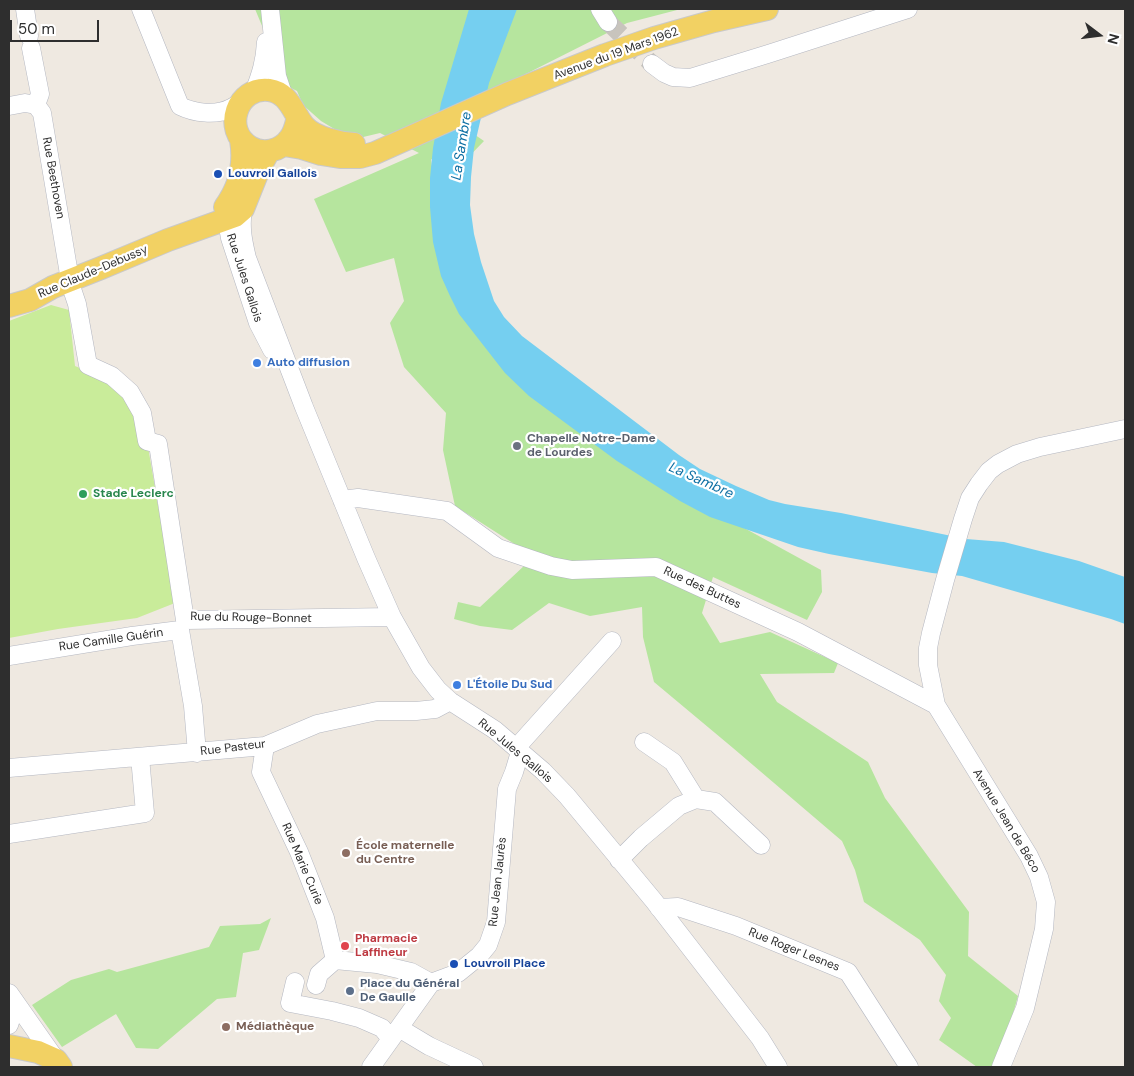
<!DOCTYPE html>
<html>
<head>
<meta charset="utf-8">
<style>
	body { margin:0 }
	#map { position:relative; width:1134px; height:1076px; overflow:hidden; background:#efe9e1; font-family:"DM Sans",sans-serif }
	canvas { display:block }
	.frame { position:absolute; inset:0; border:10px solid #2e2e2e; pointer-events:none }
	.north { position:absolute; left:1074px; top:10px; width:50px; height:50px; -webkit-text-stroke:4px #fff; paint-order:stroke; rotate:105deg; font-size:14px; font-weight:700; line-height:20px; text-align:center; color:#2e2e2e }
	.north::after { content:''; display:block; margin:auto; width:18px; height:22px; background:#2e2e2e; clip-path:polygon(50% 0,100% 100%,50% 72%,0 100%) }
	.scale { position:absolute; left:10px; top:20px; width:89px; height:22px; box-sizing:border-box; border:2px solid #2e2e2e; border-top:0; padding-left:6px; font-size:15px; line-height:18px; white-space:nowrap; color:#2e2e2e; -webkit-text-stroke:4px #fff; paint-order:stroke }
</style>
</head>
<body>
<div id="map">
<canvas width="1134" height="1076"></canvas>
<div class="frame"></div>
<div class="north">N</div>
<div class="scale">50 m</div>
</div>
<script>
const ctx = document.querySelector('canvas').getContext('2d');
ctx.lineJoin = 'round';
function fillPath(path, color) {
  ctx.fillStyle = color;
  ctx.fill(path, 'evenodd');
}
function stroke(path, color, width, dash) {
  ctx.strokeStyle = color;
  ctx.lineWidth = width;
  ctx.lineCap = dash ? 'butt' : 'round';
  ctx.setLineDash(dash || []);
  ctx.stroke(path);
}
function label(font, color, halo, rows, align = 'center') {
  ctx.font = font + ' "DM Sans",sans-serif';
  ctx.lineWidth = 4.5;
  ctx.setLineDash([]);
  ctx.textBaseline = 'middle';
  ctx.strokeStyle = halo;
  ctx.fillStyle = color;
  for (const [text, x, y, turn = 0] of rows) {
    ctx.save();
    ctx.translate(x, y);
    ctx.rotate((+turn || 0) * Math.PI / 180);
    ctx.textAlign = isNaN(turn) ? turn : align;
    if (halo) ctx.strokeText(text, 0, 0);
    ctx.fillText(text, 0, 0);
    ctx.restore();
  }
}
const green = new Path2D(`
	M255,9H681L627,23L510,82L440,111L484,141L455,171L431,159L445,269L682,494L821,570L822,592L807,620L713,577L702,613L720,643L770,632L838,663L834,673L760,674L777,702L868,762L885,798L969,912L968,956L1018,996L1008,1032L992,1067H977L939,1040L951,1018L939,1001L946,975L920,940L864,902L855,870L842,841L733,748L654,682L643,637L642,607L590,616L549,603L512,630L480,626L454,619L458,602L480,607L525,565L527,552L455,506L443,450L446,413L404,367L390,323L404,301L394,258L346,272L314,199L419,153L380,133L359,138L341,133L321,121L303,105L297,91L287,86Z
	M271,918L259,950L243,953L236,997L217,999L158,1049L136,1048L116,1014L62,1047L32,1005L71,980L109,969L117,972L209,947L220,926L260,924Z`);
const pitch = new Path2D(`
	M51,305L69,310L75,366L109,380L123,394L135,414L141,448L148,447L175,603L137,618L58,629L9,638V321Z`);
const water = new Path2D(`
	M469,9H517L489,83L474,148L471,177L470,205L474,234L481,262L494,301L504,317L522,336L679,455L700,469L736,486L769,500L785,504L841,513L966,539L1004,542L1079,561L1119,575L1125,577V624L1111,619L962,576L932,573L829,554L798,547L710,517L680,501L617,461L529,396L505,373L459,314L450,296L441,276L433,242L430,207V178L433,148L441,103Z`);
const minorTunnel = new Path2D(`
	M608,22L652,64`);
const minor = new Path2D(`
	M25,9L29,36
	M141,9L180,106C194,113 216,116 231,108C235,106 238,104 241,101
	M270,9L277,76L284,97
	M600,9L608,22
	M31,48L40,94L36,105
	M652,64L664,73L673,77L690,78L768,54L908,9
	M254,92C261,74 265,61 266,42
	M9,106L25,103L36,105L42,113L71,286L77,304L88,365L112,376L130,392L142,413L147,441L158,444L185,620
	M230,207L228,227L230,238L258,323L272,350
	M243,209C240,227 243,241 247,258L304,407L366,558L392,617L421,668L438,690L450,701L495,730L543,771L567,796L654,901L760,1038L778,1067
	M342,500L358,498L447,511L498,548L551,566L572,570L656,567L798,632L936,705
	M185,620L392,617
	M180,630L193,706L197,753
	M9,656L132,636L180,630
	M644,742L673,762L696,799
	M265,746L261,772L299,852L325,918L335,960
	M516,748L612,641
	M9,768L265,746L317,724L377,711H416L435,709L450,701
	M9,834L145,813L140,757
	M619,860L641,838L679,806L696,799L715,802L761,845
	M659,908L678,907L736,926L848,972L909,1067
	M295,982L290,1003L332,1011L359,1018L382,1028L391,1039
	M431,983L458,973L479,956L488,945L496,922L507,789L514,772L520,752
	M316,985L319,974L335,960L377,964L411,972L431,983
	M9,993L56,1060
	M9,1025L12,1016V998
	M399,1028L429,1046L474,1067
	M371,1067L431,983
	M1001,1067L1025,1008L1044,929L1046,902L1039,877L1029,856L936,705L928,665V648L931,633L945,580L963,519L970,498L979,484L989,471L998,464L1017,454L1040,447L1125,429`);
const major = new Path2D(`
	M298,117C296,124 295,132 290,138C281,151 263,155 250,147C222,130 237,86 269,90C290,93 293,114 305,127C315,138 340,143 354,144
	M284,145L302,148L321,154L340,157H360L375,153L507,94L605,55L654,38L714,21L767,9
	M225,207C239,188 245,164 241,140
	M9,306L30,300L53,287L101,268L168,240L235,216L243,209L259,169L269,151
	M9,1046L38,1052L56,1060L61,1067`);
const markers = [
	[218,174,5,"#1a4fb4"],
	[257,363,5,"#3f7fe0"],
	[517,446,5,"#6b7280"],
	[83,494,5,"#2e9e5b"],
	[457,685,5,"#3f7fe0"],
	[346,853,5,"#8d6e63"],
	[345,946,5,"#e0444e"],
	[454,964,5,"#1a4fb4"],
	[350,991,5,"#5c6f8a"],
	[226,1027,5,"#8d6e63"]
];
const streetNames = [
	["Avenue du 19 Mars 1962",616,54,-20],
	["Rue Beethoven",53,178,80],
	["Rue Claude-Debussy",93,272,-23],
	["Rue Jules Gallois",244,278,72],
	["Rue des Buttes",702,588,25],
	["Rue du Rouge-Bonnet",251,618,1],
	["Rue Camille Guérin",111,640,-8],
	["Rue Pasteur",233,748,-7],
	["Rue Jules Gallois",515,751,40],
	["Avenue Jean de Béco",1006,821,59],
	["Rue Marie Curie",302,864,67],
	["Rue Jean Jaurès",498,882,-84],
	["Rue Roger Lesnes",794,950,22]
];
const transitNames = [
	["Louvroil Gallois",228,174],
	["Louvroil Place",464,964]
];
const shopNames = [
	["Auto diffusion",267,363],
	["L'Étoile Du Sud",467,685]
];
const worshipNames = [
	["Chapelle Notre-Dame",527,439],
	["de Lourdes",527,453]
];
const leisureNames = [
	["Stade Leclerc",93,494]
];
const educationNames = [
	["École maternelle",356,846],
	["du Centre",356,860],
	["Médiathèque",236,1027]
];
const healthNames = [
	["Pharmacie",355,939],
	["Laffineur",355,953]
];
const serviceNames = [
	["Place du Général",360,984],
	["De Gaulle",360,998]
];
const waterNames = [
	["La Sambre",462,146,-81],
	["La Sambre",701,481,24]
];
fillPath(green, '#b6e59e');
fillPath(pitch, '#c9ec9a');
fillPath(water, '#75cff0');
stroke(minorTunnel, '#c8c4bd', 18, [18, 9]);
stroke(minor, '#b4b7c1', 19);
stroke(major, '#c9c9c9', 24);
stroke(minor, '#fff', 18);
stroke(major, '#f2d163', 22);
for (const [x, y, r, color] of markers) {
  const dot = new Path2D();
  dot.arc(x, y, r, 0, 2 * Math.PI);
  ctx.fillStyle = color;
  ctx.fill(dot);
  stroke(dot, '#fff', 2);
}
label('12px', '#2e2e2e', '#fff', streetNames);
label('bold 12px', '#164399', '#fff', transitNames, 'left');
label('bold 12px', '#366cbe', '#fff', shopNames, 'left');
label('bold 12px', '#5b616d', '#fff', worshipNames, 'left');
label('bold 12px', '#27864d', '#fff', leisureNames, 'left');
label('bold 12px', '#785e54', '#fff', educationNames, 'left');
label('bold 12px', '#be3a42', '#fff', healthNames, 'left');
label('bold 12px', '#4e5e75', '#fff', serviceNames, 'left');
label('italic 14px', '#0d6fa3', '#fff', waterNames);
</script>
</body>
</html>
